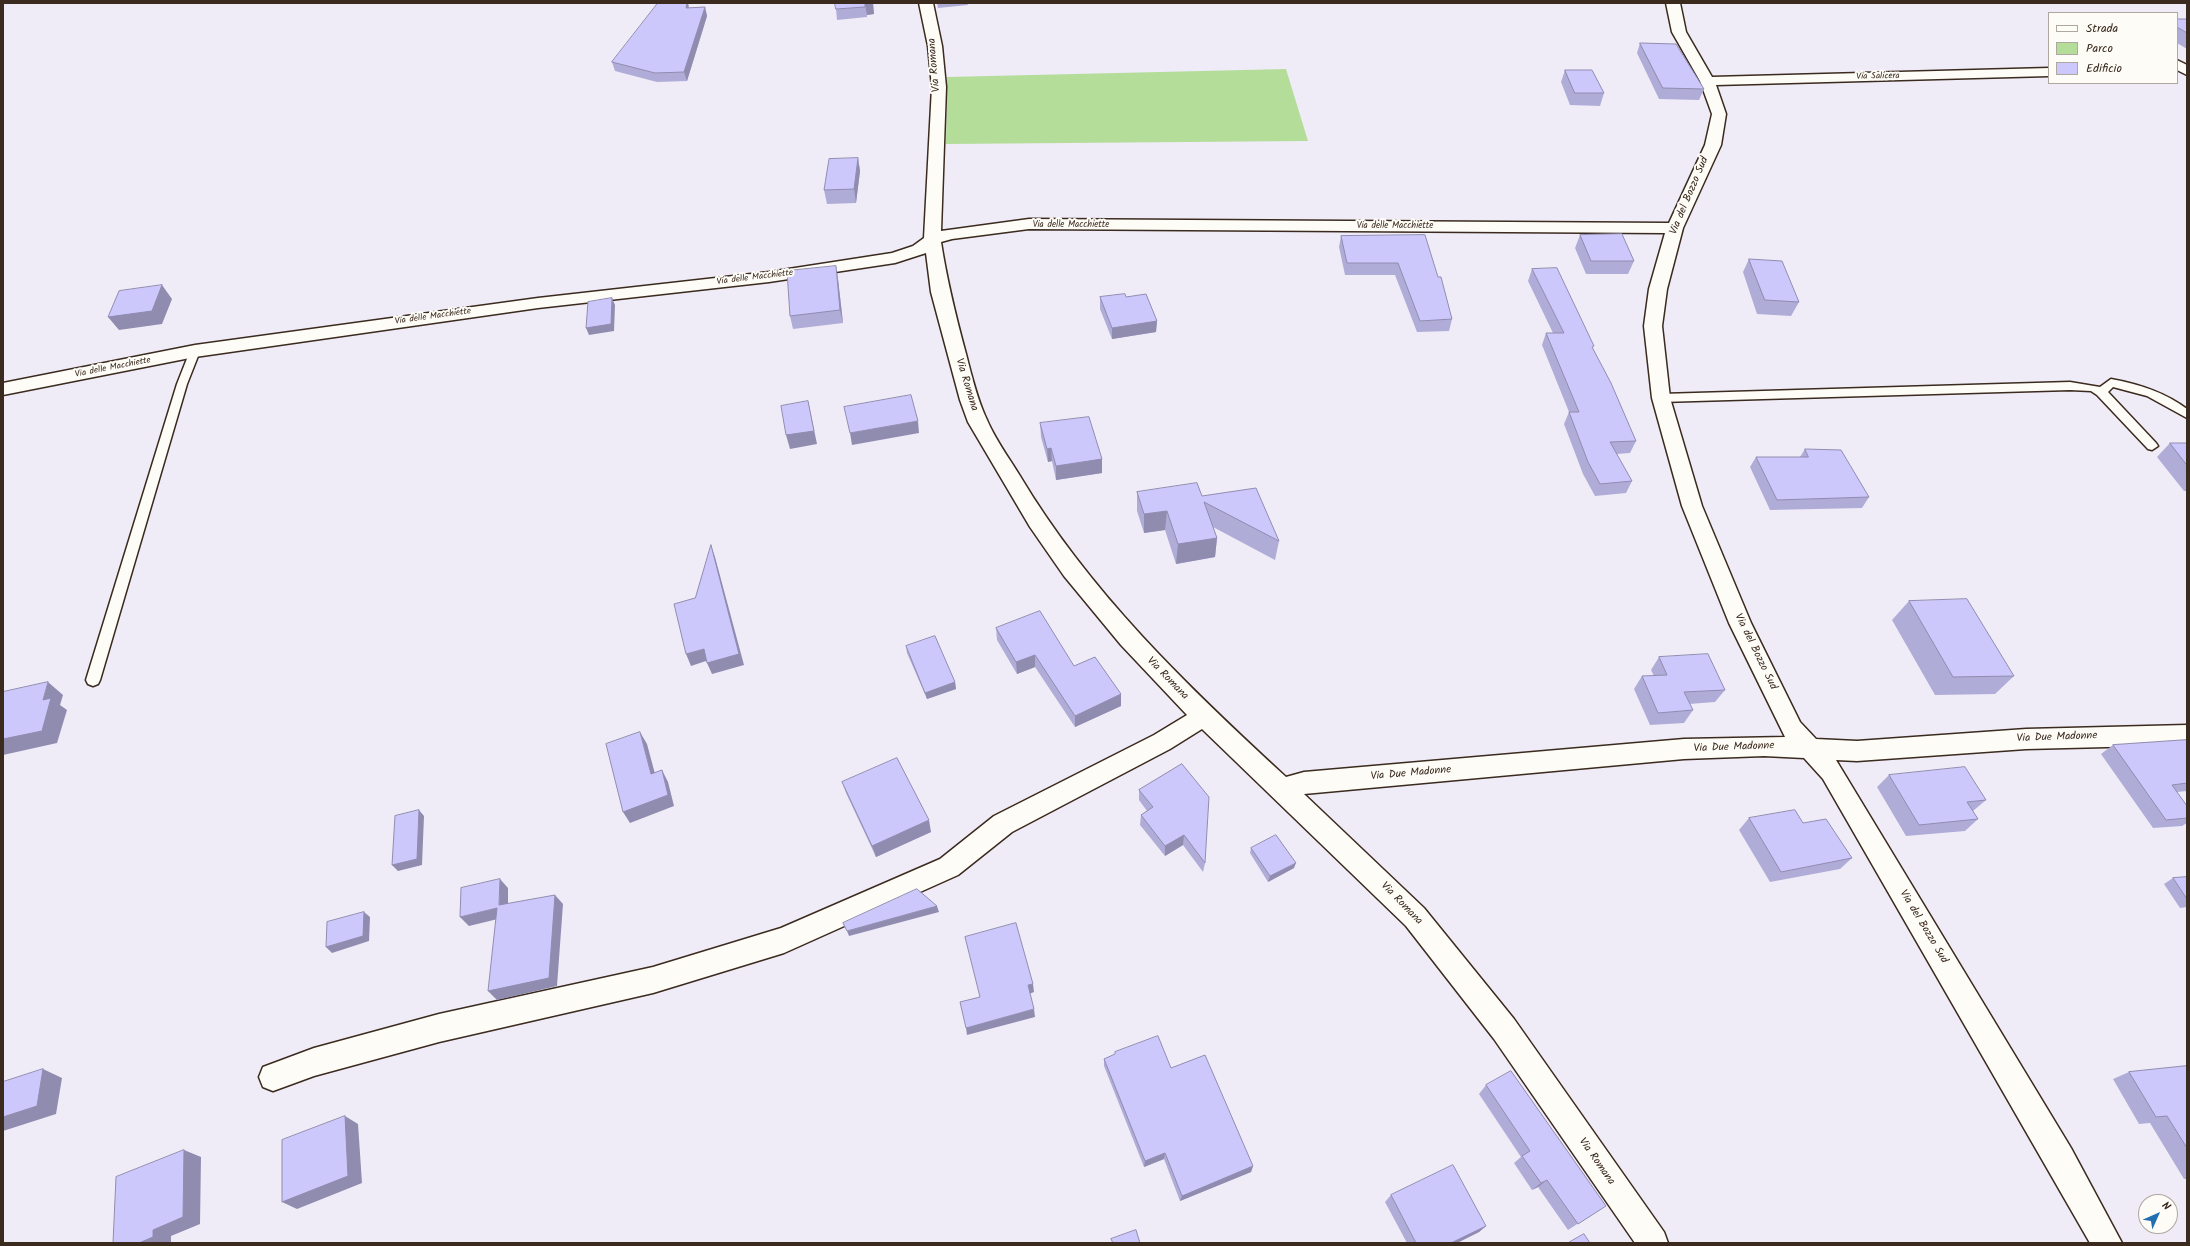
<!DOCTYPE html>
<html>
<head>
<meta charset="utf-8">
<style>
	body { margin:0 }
	#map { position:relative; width:2190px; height:1246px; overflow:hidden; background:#efecf8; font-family:Kalam,sans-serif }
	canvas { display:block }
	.frame { position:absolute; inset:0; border:4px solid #3b2a1e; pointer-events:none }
	.legend { position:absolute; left:2048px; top:12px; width:130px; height:72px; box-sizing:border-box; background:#fdfcf7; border:1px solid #afa8a0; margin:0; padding:5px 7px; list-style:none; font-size:12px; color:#3b2a1e }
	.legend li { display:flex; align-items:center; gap:8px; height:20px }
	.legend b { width:20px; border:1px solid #afa8a0 }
	.north { position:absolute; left:2138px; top:1194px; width:40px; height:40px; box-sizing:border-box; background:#fdfcf7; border:1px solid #afa8a0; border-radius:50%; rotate:45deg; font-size:11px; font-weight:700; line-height:16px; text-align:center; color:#3b2a1e }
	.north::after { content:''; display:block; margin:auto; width:14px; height:18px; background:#1f6fb2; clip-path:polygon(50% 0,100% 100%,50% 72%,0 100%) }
</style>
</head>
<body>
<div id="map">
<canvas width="2190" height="1246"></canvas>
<div class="frame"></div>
<ul class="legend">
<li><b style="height:5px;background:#fdfcf7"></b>Strada</li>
<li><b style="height:11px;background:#b5dd9a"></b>Parco</li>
<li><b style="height:11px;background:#cdc8fb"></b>Edificio</li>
</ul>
<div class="north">N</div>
</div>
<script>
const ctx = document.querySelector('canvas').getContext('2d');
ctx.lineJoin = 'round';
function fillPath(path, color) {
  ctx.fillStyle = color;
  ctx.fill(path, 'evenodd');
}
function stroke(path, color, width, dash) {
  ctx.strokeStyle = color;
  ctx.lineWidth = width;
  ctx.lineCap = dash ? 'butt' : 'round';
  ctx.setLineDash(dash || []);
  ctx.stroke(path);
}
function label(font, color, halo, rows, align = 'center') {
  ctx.font = font + ' Kalam,sans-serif';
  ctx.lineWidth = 4;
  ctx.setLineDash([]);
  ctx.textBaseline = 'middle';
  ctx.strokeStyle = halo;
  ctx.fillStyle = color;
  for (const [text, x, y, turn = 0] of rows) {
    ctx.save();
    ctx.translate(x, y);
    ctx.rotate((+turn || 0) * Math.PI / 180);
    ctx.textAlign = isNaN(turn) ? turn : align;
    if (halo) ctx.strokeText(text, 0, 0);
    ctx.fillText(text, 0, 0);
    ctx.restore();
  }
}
const green = new Path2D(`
	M1286,69L1308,141L946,144L947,77Z`);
const lane = new Path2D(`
	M195,348L200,351L187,384L100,680L98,684L93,686L88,684L86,680L177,384L190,351Z
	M2111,379C2139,384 2164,392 2187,409V418L2147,396L2113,387L2108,392L2156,443L2158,446L2152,450L2148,449L2097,395L2091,391L2070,390L1661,402L1655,398L1661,394L2070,382L2100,387Z`);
const street = new Path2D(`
	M919,3H933L942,46L946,87L941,231L1029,219L1669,223L1705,145L1712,114L1700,81L1672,32L1666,3H1680L1686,32L1712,77L2049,68V76L1716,85L1726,114L1721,145L1683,228L1667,289L1662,326L1670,398L1702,506L1751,623L1800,722L1816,739L1857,741L2026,729L2187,725V745L2026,749L1857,761L1836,760L2071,1148L2122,1243H2090L1823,779L1804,758L1764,756L1684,759L1304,794L1424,908L1514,1019L1664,1232L1668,1243H1635L1494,1039L1406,926L1202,729L1170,749L1012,832L958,875L784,953L653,993L439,1042L314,1076L273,1091L263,1087L259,1077L263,1067L314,1048L439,1014L653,967L781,928L940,859L994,816L1154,735L1187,715L1121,645L1064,576L1030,527L968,422L960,400L931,292L926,253L895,263L769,282L538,308L195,357L3,395V383L195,345L538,298L769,272L892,253L913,246L924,238L932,87L928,46ZM1029,229L1665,233L1649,289L1644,326L1652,398L1682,506L1729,623L1785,737L1684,739L1304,772L1286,777C1187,686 1090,593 1020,476C1009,458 995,439 987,420C977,399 972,377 966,354C956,317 947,281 941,242L952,239Z
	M2177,60L2187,65V75L2177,70Z`);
const wall = new Path2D(`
	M688,3L689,8L705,7L707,16L687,81L657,82L615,71L612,62Z
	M873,3L874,14L867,15V17L837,20L836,9Z
	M937,3H967L968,5L938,8Z
	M2177,19H2187V49L2177,43Z
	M1640,43L1704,89L1699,100L1659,99L1637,53Z
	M1565,70L1604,93L1600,106L1570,105L1561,82Z
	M858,158L860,171L856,203L827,204L824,190Z
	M1580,235L1634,261L1628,274H1586L1575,248Z
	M1341,236L1438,277L1452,319L1449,331L1417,332L1395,275H1345L1339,247Z
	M1749,259L1799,302L1791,316L1757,314L1743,272Z
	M1532,269L1593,349L1636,441L1630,453L1616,454L1632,481L1626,493L1595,496L1583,474L1564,424L1569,412L1542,345L1546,333H1553L1528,281Z
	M838,279L843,323L793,329L790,316Z
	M1100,297H1126L1157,321L1156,332L1112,339L1100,309Z
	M1040,423L1102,459V473L1056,480L1052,461L1048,462L1041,437Z
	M2170,443H2187V491H2184L2157,457Z
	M1805,449L1869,497L1862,508L1770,510L1750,467L1756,457H1800Z
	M1137,492L1202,496L1279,541L1275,560L1213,527L1217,538L1215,557L1176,564L1165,530L1144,533L1137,511Z
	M1909,601L2014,676L1995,694L1935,695L1892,620Z
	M996,628L1074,666L1121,694V706L1075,727L1035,667L1017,674L997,640Z
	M906,646L955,682L956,689L927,699L907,653Z
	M1659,657L1725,690L1715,702L1689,704L1693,710L1684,723L1650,725L1634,689L1642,676H1654L1651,670Z
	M2187,739V791L2177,792L2187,806V823L2182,826L2153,828L2101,754L2113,745L2186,740Z
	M1182,764L1205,863L1203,872L1183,845L1165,856L1140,825L1141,815L1147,811L1139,800V790Z
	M1889,775L1986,800L1973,811L1978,819L1965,831L1906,836L1877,787Z
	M842,782L931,832L876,857L846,793Z
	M1749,818L1803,823L1852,858L1840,869L1770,882L1739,830Z
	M1251,848L1294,868L1268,882L1250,853Z
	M2187,877V907L2180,908L2164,884L2173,878Z
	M1115,1052L1171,1068L1253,1166L1251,1172L1180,1201L1164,1159L1144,1167L1104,1066V1059L1115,1055Z
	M2187,1066V1179H2184L2150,1123L2139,1124L2113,1079L2129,1072Z
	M1486,1085L1596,1212L1568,1230L1538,1187L1532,1190L1514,1163L1521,1157L1479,1094Z
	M1391,1195L1486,1226L1479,1232L1457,1243H1407L1385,1202Z`);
const shadedWall = new Path2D(`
	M687,3H688L689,9L686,8Z
	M865,4H873L874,14L867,15Z
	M705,7L707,16L687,81L684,72Z
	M858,158L860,171L856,203L854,189Z
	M836,266L838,279L843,323L840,310Z
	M162,285L172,299L162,324L119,330L108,317Z
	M612,298L615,305L614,331L589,335L586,328Z
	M1157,321L1156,332L1112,339V328Z
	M808,401L811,415L817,444L790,449L786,435Z
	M918,421L919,433L852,445L850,433Z
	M1051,448L1052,461L1048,462L1047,449Z
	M1102,459V473L1056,480V466Z
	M1167,511L1165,530L1144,533V514Z
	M1217,538L1215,557L1176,564L1178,544Z
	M711,545L715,557L744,665L712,674L707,663Z
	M704,649L709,660L691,666L686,654Z
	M1035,655V667L1017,674L1016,662Z
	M48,682L63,695L60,705L67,710L57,743L3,755V739L43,700Z
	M955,682L956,689L927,699L925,693Z
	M1121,694V706L1075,727V716Z
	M640,732L647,744L658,785L651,774Z
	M662,770L668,782L674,806L630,823L623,812Z
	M419,810L424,816L422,865L398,871L392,865Z
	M929,820L931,832L876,857L872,846Z
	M1184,835L1183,845L1165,856V846Z
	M1296,863L1294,868L1268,882L1270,876Z
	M500,879L508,888V914L499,905Z
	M555,895L563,904L557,986L497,1000L488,991Z
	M937,906L939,912L849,936L847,931Z
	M497,908L506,917L469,926L460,917Z
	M364,912L370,917L369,941L332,953L326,947Z
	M1033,984L1034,992L1029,994L1028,985Z
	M1034,1009L1035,1017L967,1035L966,1028Z
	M43,1069L62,1078L56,1114L3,1131V1117Z
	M345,1116L358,1124L362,1183L297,1209L282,1202Z
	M184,1150L201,1157L200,1224L171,1236V1243H139L153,1230Z
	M1165,1153L1164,1159L1144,1167L1145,1161Z
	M1253,1166L1251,1172L1180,1201L1182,1196Z
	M1547,1180L1538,1187L1532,1190L1541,1183Z
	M1486,1226L1479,1232L1457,1243H1451Z`);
const building = new Path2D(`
	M658,3H687L686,8L705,7L684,72L655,73L612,62Z
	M835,3H873V4H865V7L836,9Z
	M2177,19H2187V33L2177,27Z
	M1640,43L1676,44L1704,89L1663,88Z
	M1565,70H1592L1604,93H1575Z
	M858,158L854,189L824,190L829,159Z
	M1622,234L1634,261H1591L1580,235Z
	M1425,235L1438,277H1441L1452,319L1420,321L1398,263H1347L1341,236Z
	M1749,259L1782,261L1799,302L1765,300Z
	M836,266L840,310L790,316L787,271Z
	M1557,268L1594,346L1592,347L1611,383L1636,441L1610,442L1632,481L1600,484L1588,462L1569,412H1579L1546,333H1564L1532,269Z
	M162,285L152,311L108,317L119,291Z
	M1125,294L1126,297L1146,294L1157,321L1112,328L1100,297Z
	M612,298L611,324L586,328L588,302Z
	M911,395L918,421L850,433L844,407Z
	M808,401L814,431L786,435L781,406Z
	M1089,417L1102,459L1056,466L1051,448L1047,449L1040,423Z
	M2170,443H2187V465Z
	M1805,449L1841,450L1869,497L1777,500L1756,457H1808Z
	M1197,483L1202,496L1256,488L1279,541L1204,502L1217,538L1178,544L1167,511L1144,514L1137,492Z
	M711,545L739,654L707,663L704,649L686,654L674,604L695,598Z
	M1967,599L2014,676L1953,677L1909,601Z
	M1040,611L1074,666L1095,657L1121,694L1075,716L1035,655L1016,662L996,628Z
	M935,636L955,682L925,693L906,646Z
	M1708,654L1725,690L1684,692L1693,710L1658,713L1642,676L1667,675L1659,657Z
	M48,682L43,700L51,698L42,731L3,739V692Z
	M640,732L651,774L662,770L668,795L623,812L606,744Z
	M2187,740V783L2172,785L2187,806V818L2166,820L2113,745Z
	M897,758L929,820L872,846L842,782Z
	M1182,764L1209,797L1205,863L1184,835L1165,846L1141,815L1153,807L1139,790Z
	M1965,767L1986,800L1967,802L1978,819L1919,825L1889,775Z
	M419,810L417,859L392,865L395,816Z
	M1795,810L1803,823L1826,819L1852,858L1781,872L1749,818Z
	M1276,835L1296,863L1270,876L1251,848Z
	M2187,877V899L2173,878Z
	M500,879L499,905L555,895L549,978L488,991L497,908L460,917L461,888Z
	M917,889L937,906L847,931L843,923Z
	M364,912L363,936L326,947L327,922Z
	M1016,923L1033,984L1028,985L1034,1009L966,1028L960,1002L980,997L965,937Z
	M1158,1036L1171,1068L1205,1055L1253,1166L1182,1196L1165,1153L1145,1161L1104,1059L1115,1054V1052Z
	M2187,1066V1148L2167,1116L2156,1117L2129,1072Z
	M43,1069L37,1106L3,1117V1082Z
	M1511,1071L1606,1206L1578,1224L1547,1180L1541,1183L1522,1156L1530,1151L1486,1085Z
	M345,1116L348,1176L282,1202V1140Z
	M184,1150L183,1217L153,1230V1237L139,1243H113L116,1177Z
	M1453,1165L1486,1226L1451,1243H1416L1391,1195Z
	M1136,1230L1140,1243H1113L1111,1239Z
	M1584,1234L1590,1243H1568Z`);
const farStreetnames = [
	["Via Salicera",1878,77,-1],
	["Via delle Macchiette",1071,225],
	["Via delle Macchiette",1395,226],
	["Via delle Macchiette",755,278,-7],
	["Via delle Macchiette",433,317,-8],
	["Via delle Macchiette",113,368,-11]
];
const streetNames = [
	["Via Romana",935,65,-95],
	["Via del Bozzo Sud",1690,196,-67],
	["Via Romana",966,385,73],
	["Via del Bozzo Sud",1755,652,64],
	["Via Romana",1167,679,46],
	["Via Due Madonne",2057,738,-2],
	["Via Due Madonne",1734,748,-2],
	["Via Due Madonne",1411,774,-5],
	["Via Romana",1401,904,46],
	["Via del Bozzo Sud",1923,927,59],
	["Via Romana",1596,1162,55]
];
fillPath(green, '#b5dd9a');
stroke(lane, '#3b2a1e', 3);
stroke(street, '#3b2a1e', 3);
fillPath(lane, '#fdfcf7');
fillPath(street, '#fdfcf7');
fillPath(wall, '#b0acd8');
fillPath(shadedWall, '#908cb0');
fillPath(building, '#cdc8fb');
stroke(building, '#908cb0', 1);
label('9px', '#3b2a1e', '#fdfcf7', farStreetnames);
label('11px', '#3b2a1e', '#fdfcf7', streetNames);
</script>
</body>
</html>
